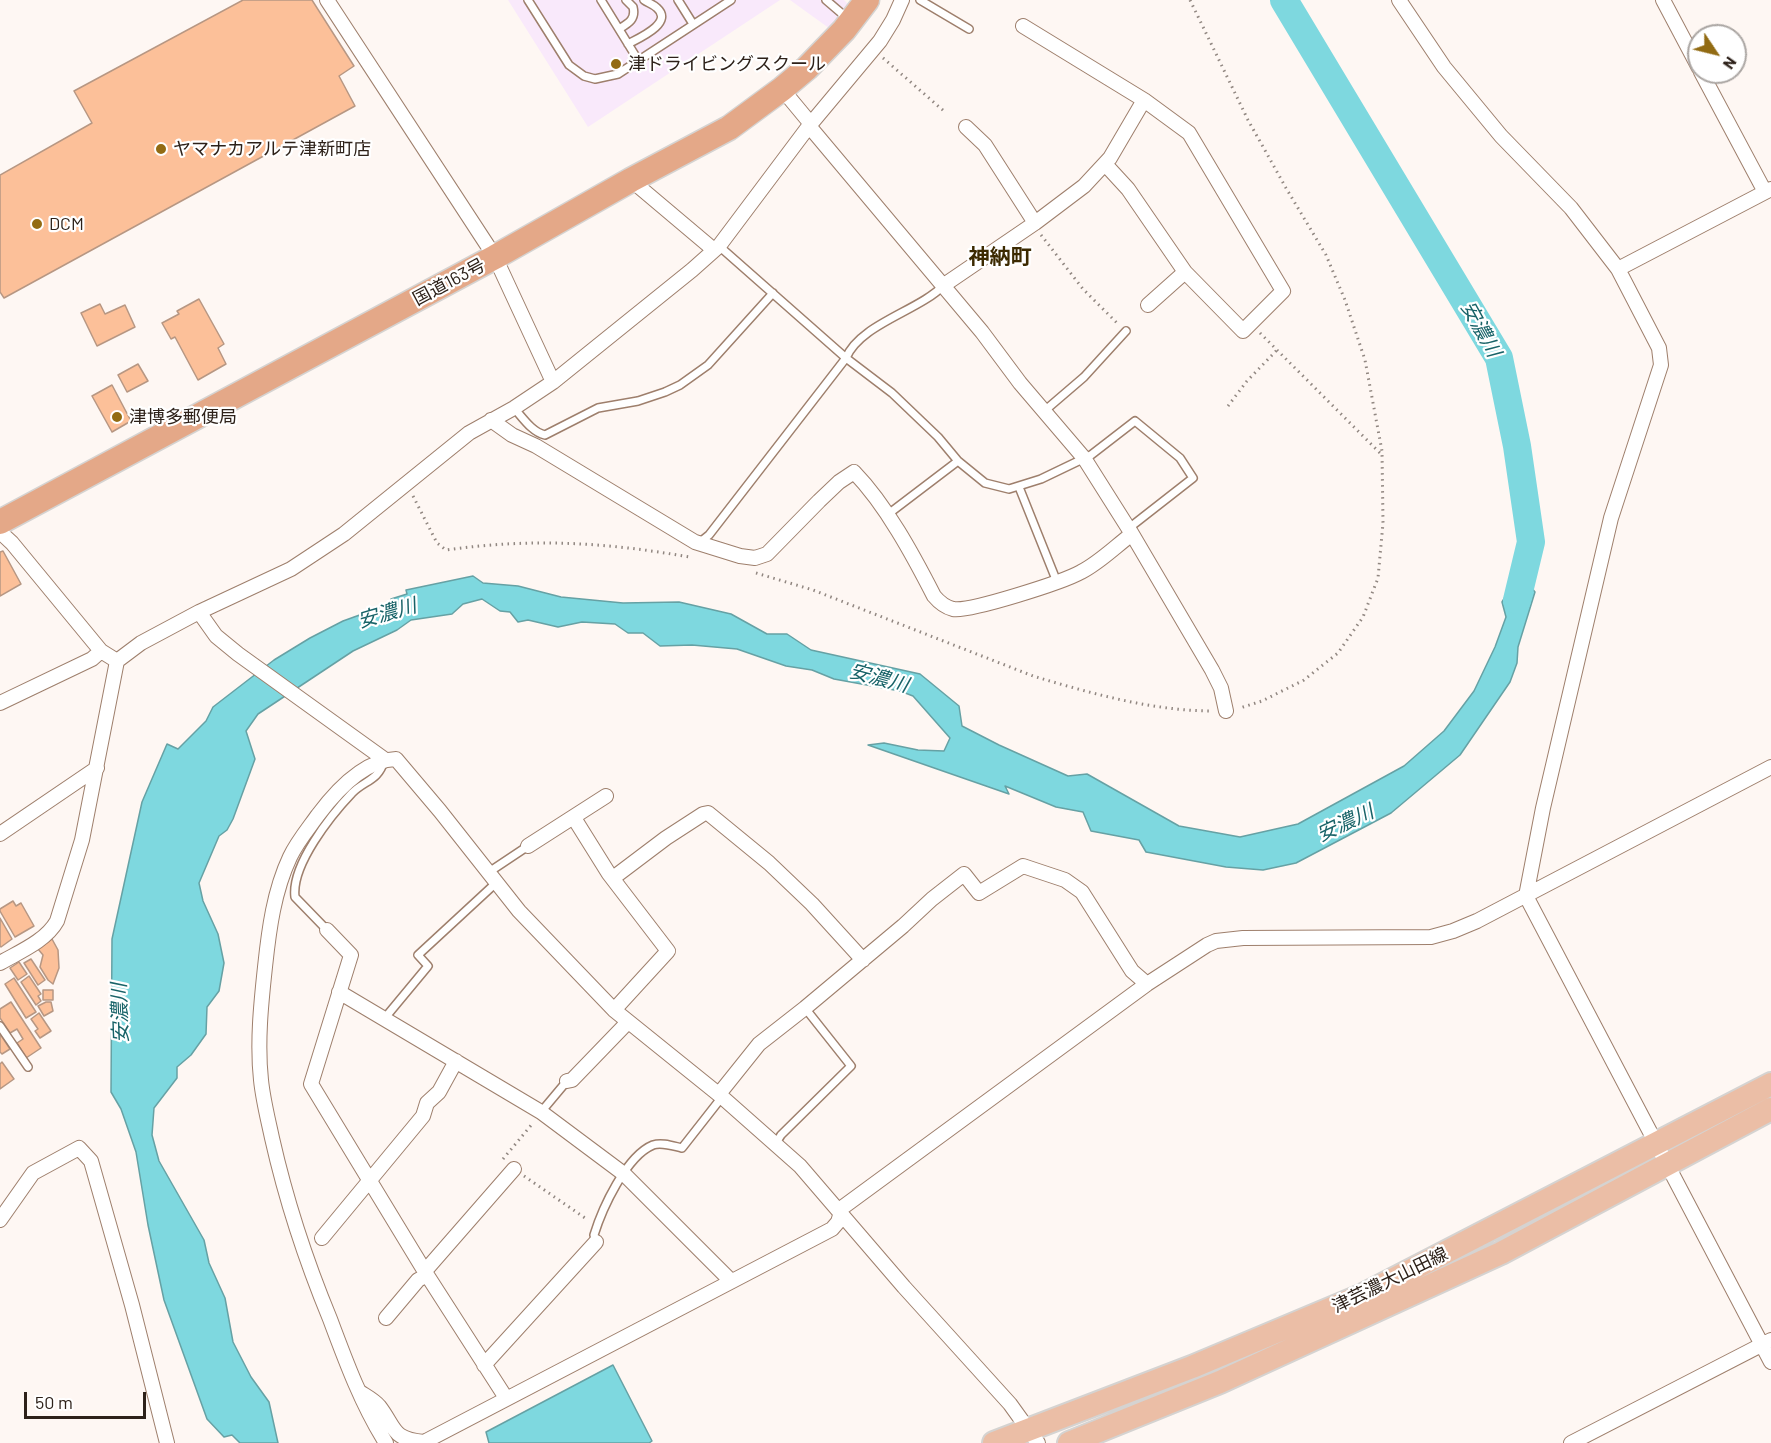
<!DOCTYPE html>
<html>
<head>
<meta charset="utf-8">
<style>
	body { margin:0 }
	#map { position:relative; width:1771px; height:1443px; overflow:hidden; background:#fef7f3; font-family:Barlow,sans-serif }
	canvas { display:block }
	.north { position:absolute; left:1687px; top:24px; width:60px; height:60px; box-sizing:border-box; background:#fff; border:2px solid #aba6a3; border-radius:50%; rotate:125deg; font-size:16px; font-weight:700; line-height:24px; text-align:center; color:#2d2119 }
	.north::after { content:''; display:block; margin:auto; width:21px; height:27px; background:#926b13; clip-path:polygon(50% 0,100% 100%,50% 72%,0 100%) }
	.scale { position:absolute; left:24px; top:1392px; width:122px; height:27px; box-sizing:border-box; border:3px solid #2d2119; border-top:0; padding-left:8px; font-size:18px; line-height:21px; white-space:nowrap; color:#2d2119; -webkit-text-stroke:4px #fff; paint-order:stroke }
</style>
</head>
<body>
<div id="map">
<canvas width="1771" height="1443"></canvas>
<div class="north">N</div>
<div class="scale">50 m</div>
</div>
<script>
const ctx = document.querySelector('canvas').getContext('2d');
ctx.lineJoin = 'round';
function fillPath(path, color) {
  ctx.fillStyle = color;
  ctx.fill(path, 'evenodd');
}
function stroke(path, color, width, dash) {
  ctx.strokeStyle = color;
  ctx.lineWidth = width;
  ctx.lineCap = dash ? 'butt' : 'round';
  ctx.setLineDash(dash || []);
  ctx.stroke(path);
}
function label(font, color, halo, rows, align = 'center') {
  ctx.font = font + ' Barlow,"Noto Sans JP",sans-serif';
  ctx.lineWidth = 4.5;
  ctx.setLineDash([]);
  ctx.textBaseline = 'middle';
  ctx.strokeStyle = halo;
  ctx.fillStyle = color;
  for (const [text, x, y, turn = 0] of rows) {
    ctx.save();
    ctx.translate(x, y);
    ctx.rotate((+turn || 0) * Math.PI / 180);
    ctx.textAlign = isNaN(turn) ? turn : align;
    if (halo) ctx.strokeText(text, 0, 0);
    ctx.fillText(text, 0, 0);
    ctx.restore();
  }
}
const education = new Path2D(`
	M508,0H780L588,127Z
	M790,0H844L850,6L833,31Z`);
const water = new Path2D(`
	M1533,550L1527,582L1535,592L1518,647L1517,663L1510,682L1460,755L1391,813L1296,863L1263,870L1226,867L1146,852L1139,840L1091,831L1083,812L1056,807L1005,786L1009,794L868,745L884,743L918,750L944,751L950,738L913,696L900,691L834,679L812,670L786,666L737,649L692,645L660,646L643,633H628L615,624L582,622L558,627L528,620L518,622L510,612L500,611L482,599L463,604L452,614L411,620L397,630L353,651L258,714L246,731L255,759L233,819L227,830L219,836L199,883L203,901L218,934L224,963L219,991L207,1007L206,1034L191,1055L177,1067V1078L154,1108L152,1135L159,1161L204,1240L209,1263L225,1298L233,1342L251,1377L269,1402L278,1443H240L232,1435L224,1437L207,1419L164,1300L148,1225L136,1152L121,1109L111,1092L112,939L142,802L167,744L178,749L206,721L213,707L274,660L310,638L343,621L390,604L391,599L407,594L406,590L473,576L483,583L518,586L561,597L623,603L679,602L731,614L767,634H787L811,650L920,674L959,706L962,726L999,745L1068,776L1087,774L1179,826L1240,837L1298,824L1404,766L1444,731L1474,691L1495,647L1506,617L1502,602Z
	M613,1365L652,1441L649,1443H489L486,1432Z`);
const river = new Path2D(`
	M1284,0L1499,358L1517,446L1531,542L1517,600`);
const building = new Path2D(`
	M243,0H312L354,66L339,76L355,106L4,298L0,292V175L92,123L74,91Z
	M199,299L224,344L218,348L226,364L198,380L175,337L171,339L162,323L179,314L177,311Z
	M100,304L105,314L125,305L135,327L97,346L81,313Z
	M138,364L148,381L127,392L118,375Z
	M112,385L131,421L112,432L92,396Z
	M3,551L21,584L0,596V552Z
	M13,901L16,906L21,903L34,926L15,937L0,911V909Z
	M0,918L12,939L1,947L0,946Z
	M52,939L58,950L59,968L53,984L48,980L40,967L43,955L38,949Z
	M31,959L45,980L38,985L24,963Z
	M19,962L27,974L18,980L10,968Z
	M29,976L41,994L38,996L41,1001L36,1005L21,982Z
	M14,978L36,1012L26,1018L5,984Z
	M43,990H53V1000H43Z
	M11,1002L41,1048L26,1058L17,1043L23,1039L17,1029L10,1033L0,1018V1009Z
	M46,1002H51L53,1011L44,1016L38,1006Z
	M39,1013L51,1031L40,1038L35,1031L38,1029L31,1019Z
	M0,1034L10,1049L2,1054L0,1052Z
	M2,1062L14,1079L0,1089V1064Z`);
const path = new Path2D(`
	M1190,0L1248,120L1286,188L1326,255L1345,300L1365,360L1382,451L1383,523L1378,578L1363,617L1338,653L1304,680L1262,701L1240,708
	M883,58L945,112
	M1041,235L1083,289L1119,325
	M1260,333L1382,455
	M1228,406L1247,381L1277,350
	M413,496L437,543L446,550C531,538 604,542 689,557
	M756,573L813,590L1033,676C1090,693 1152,711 1213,711
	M503,1159L533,1123
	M524,1176L588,1220`);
const service = new Path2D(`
	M528,0L569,65L584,76L595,79L618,74L731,0
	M601,0L638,60
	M678,0L693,24
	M826,0L847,18
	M920,0L969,29
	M619,29C629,23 636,19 633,7L626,0
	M628,44C639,38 674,23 657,8C653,4 648,3 644,0
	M719,246L846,358L892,393L938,437L958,461L985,483L1009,489L1041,479L1091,455L1135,421L1180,458L1193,478L1129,528
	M514,408C523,418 532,432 545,435L598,408L638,401L665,392L680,385L708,365L773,293
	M1043,409L1049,407L1084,377L1126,331
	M1019,487L1057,582
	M887,515L958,461
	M699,543L709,535L846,358C860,324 919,311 944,285
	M489,872L528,846
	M327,930L295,897C291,865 331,815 352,793C365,780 378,781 384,761
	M384,1019L428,966L418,955L497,882
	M0,1026L28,1067
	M541,1112L567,1081
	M776,1143L781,1135L851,1066L805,1008
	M596,1242L594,1235C602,1209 626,1156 653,1145C662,1142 673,1146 682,1148L722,1097`);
const minor = new Path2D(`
	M327,0L495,257L553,382
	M1399,0L1444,67L1501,136L1571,208L1618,269L1659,348L1661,365L1611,518L1543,808L1526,896L1771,1362
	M1663,0L1699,68
	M1701,72L1765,192
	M782,89L811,124
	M1144,100L1189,133L1283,291L1243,331L1185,272
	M809,126L982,332L1020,383L1084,458L1132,534L1212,670L1221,688L1226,711
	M966,127L985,145L1035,223
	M1105,164L1128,189L1185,272L1148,305
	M631,180L714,250
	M1618,269L1771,189
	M944,285L1035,223L1084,186L1110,158L1144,100L1023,26
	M491,420L512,435L536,446L695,542L740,556L755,558L767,554L819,501L839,482L854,472C886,505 913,555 934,596C939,602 945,607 953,609C970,612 1063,582 1081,572C1099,563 1116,546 1132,534
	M0,532L12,543L101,651L117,661
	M199,612L216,636L238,654L384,759
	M0,703L92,659L101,651
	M574,818L609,874L668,951L614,1010
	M0,834L97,768
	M528,846L606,796
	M613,878L666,838L703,814L708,813L769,863L812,904L863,960
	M327,930L351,955L311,1084L427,1275L506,1398
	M0,963C19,952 46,941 57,921L82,840L117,661L141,643L199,612L291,569L344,534L469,433L514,408L553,382L692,270L719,246L809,126L880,41L893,20L902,0
	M339,992L541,1112L624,1174L731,1281
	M567,1081L572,1080L628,1022
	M719,1094L759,1044L805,1008L903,926L932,899L964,874L979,893L1023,866L1065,880L1082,892L1132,971L1147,984
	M839,1210L1147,984L1207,945L1216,941L1243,938L1431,937L1453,931L1477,921L1771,767
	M0,1220L33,1173L79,1148L91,1161L132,1305L167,1443
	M322,1238L423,1116L427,1103L439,1092L456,1061
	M425,1271L514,1169
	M386,1318L418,1280L427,1275
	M484,1365L596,1242
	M360,1392C366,1396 374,1400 379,1406C396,1428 391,1439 424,1442L832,1229L838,1222L841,1212
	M386,1443C362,1405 346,1362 330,1319C306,1261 286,1200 272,1138C268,1119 263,1100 261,1080C257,1043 261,1004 265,967C269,929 274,891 290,857C297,842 308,829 318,815C336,791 364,760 396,759L440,811L519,911L614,1010L722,1097L800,1166L904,1287L1010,1404L1038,1443
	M1571,1443L1771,1340`);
const primary = new Path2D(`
	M994,1443L1192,1367L1361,1296L1771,1084
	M1069,1443L1220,1382L1501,1253L1771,1109`);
const trunk = new Path2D(`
	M0,522L495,257L631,180L729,128L782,89L807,68L844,30L867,0`);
const markers = [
	[616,64,6,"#926b13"],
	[161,149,6,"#926b13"],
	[37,224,6,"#926b13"],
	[117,417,6,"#926b13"]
];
const poiNames = [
	["津ドライビングスクール",628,64],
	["ヤマナカアルテ津新町店",173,149],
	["DCM",49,224],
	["津博多郵便局",129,417]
];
const streetNames = [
	["国道163号",449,282,-28],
	["津芸濃大山田線",1390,1280,-26]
];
const waterNames = [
	["安濃川",1481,329,61],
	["安濃川",387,613,-16],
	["安濃川",879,678,15],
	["安濃川",1345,823,-25],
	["安濃川",120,1013,-92]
];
const quarterNames = [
	["神納町",1000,257]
];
fillPath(education, '#f9e9fb');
fillPath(water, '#7ed8df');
stroke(water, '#66a1a4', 1.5);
stroke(river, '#7ed8df', 28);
fillPath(building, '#fcc099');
stroke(building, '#b79783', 1.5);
stroke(service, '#9e7f6c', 10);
stroke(minor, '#9e7f6c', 16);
stroke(primary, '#d5d3d1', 26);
stroke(trunk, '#d5d3d1', 27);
stroke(path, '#918781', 3, [1.5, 4.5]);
stroke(service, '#fff', 7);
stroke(minor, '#fff', 14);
stroke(primary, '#ebbea6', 22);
stroke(trunk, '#e4a888', 24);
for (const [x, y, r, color] of markers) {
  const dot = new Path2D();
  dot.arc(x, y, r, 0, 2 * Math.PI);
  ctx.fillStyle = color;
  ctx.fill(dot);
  stroke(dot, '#fff', 2);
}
label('18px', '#2d2119', '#fff', poiNames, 'left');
label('18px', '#2d2119', '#fff', streetNames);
label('italic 20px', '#186368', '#fff', waterNames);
label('bold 21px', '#3c2a01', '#fff', quarterNames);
</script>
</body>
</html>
